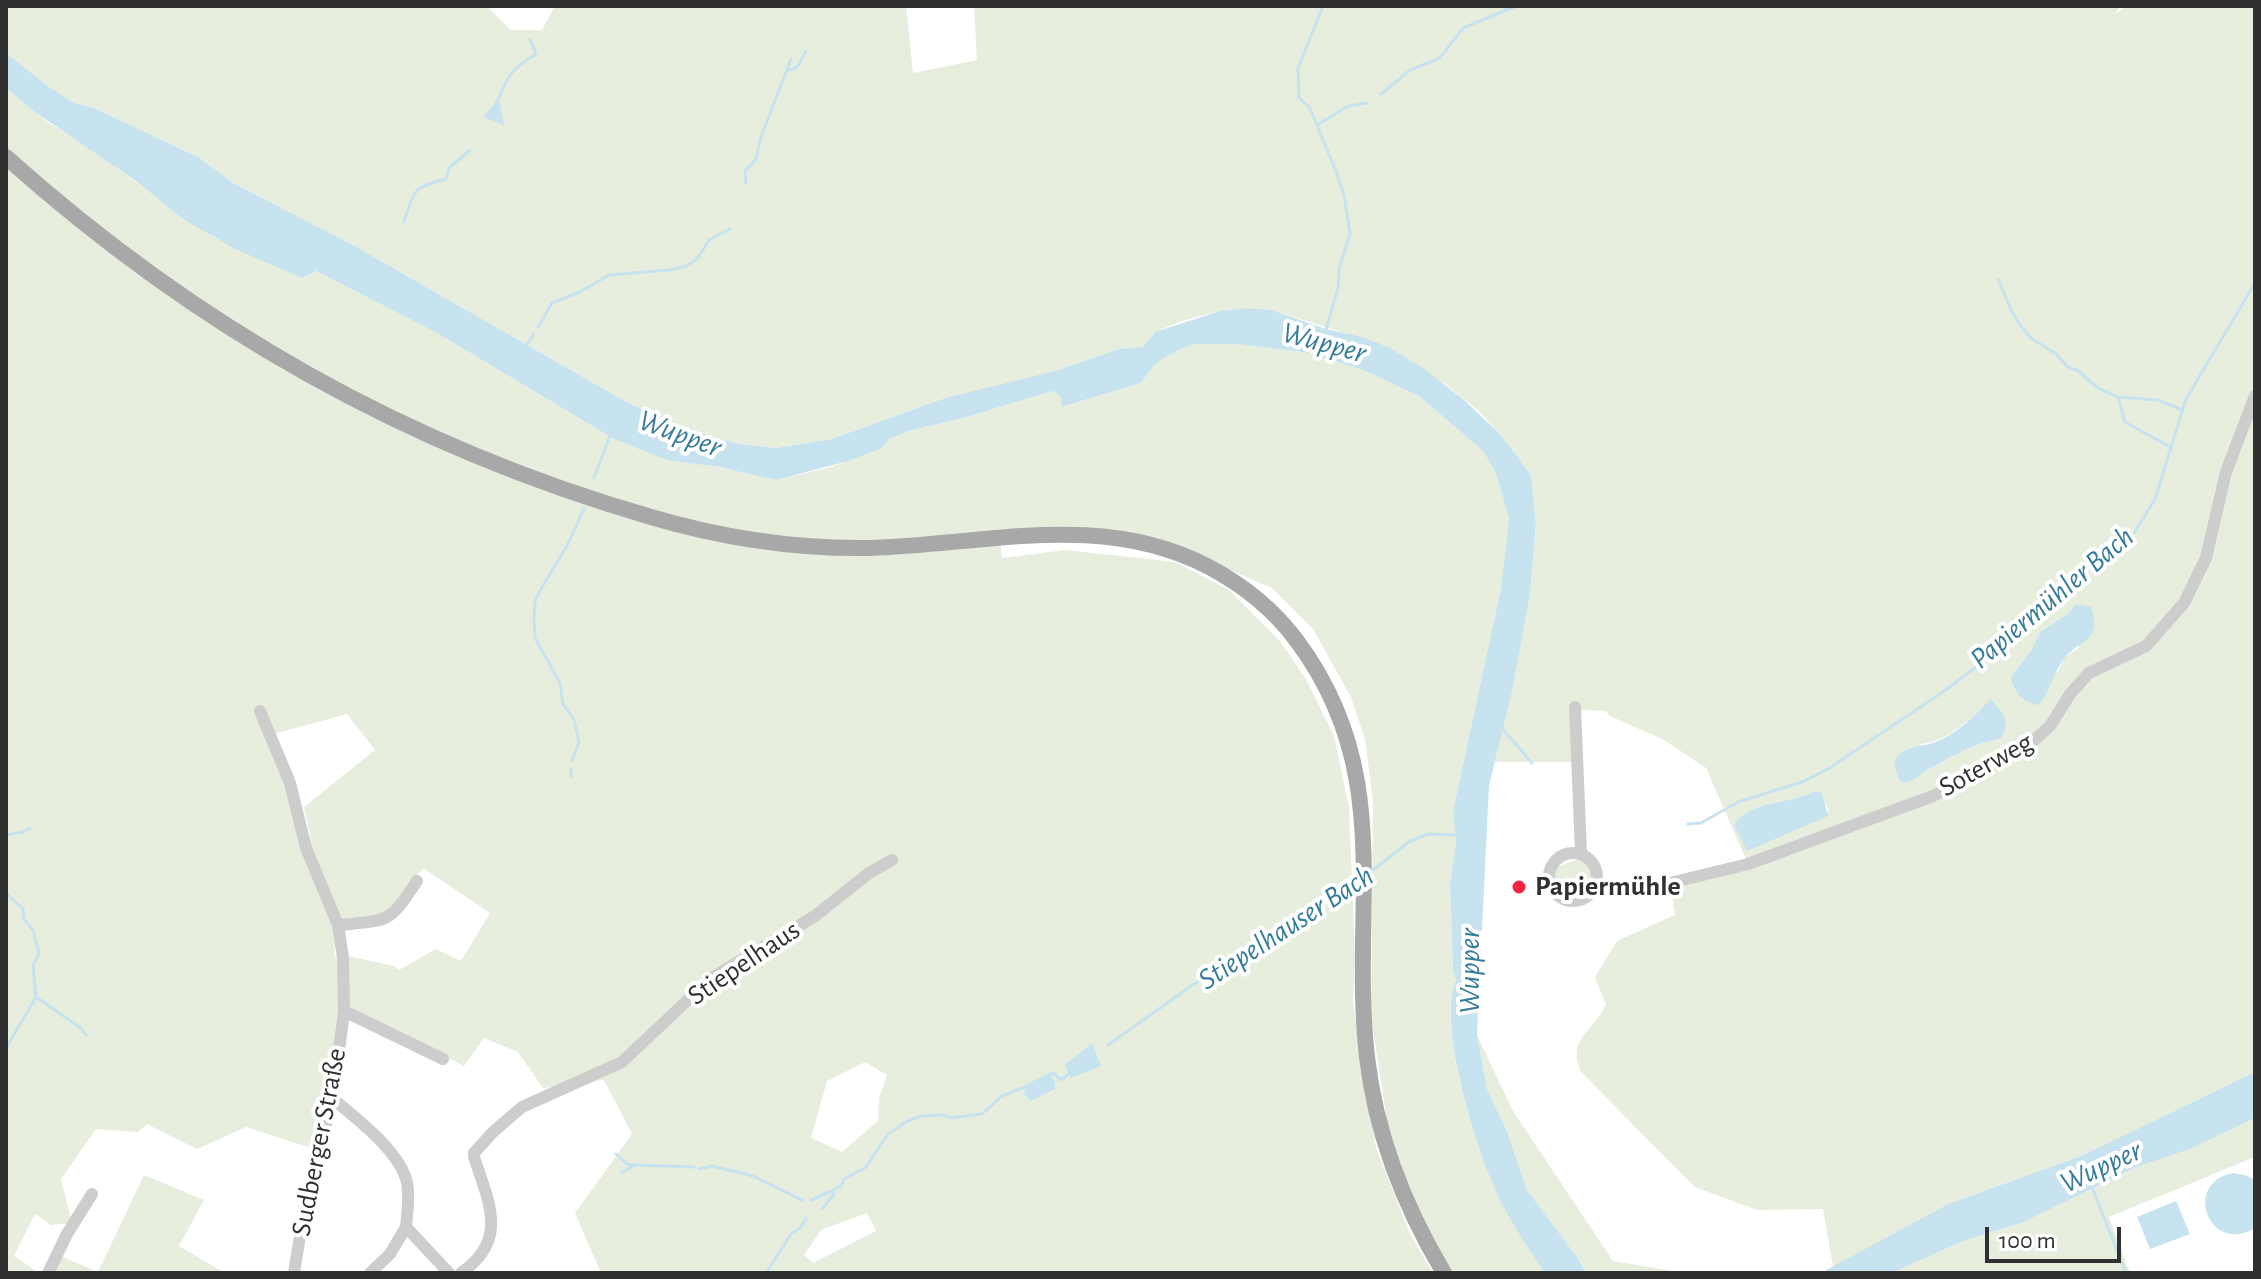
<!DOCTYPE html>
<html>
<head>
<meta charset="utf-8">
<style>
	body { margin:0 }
	#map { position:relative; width:2261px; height:1279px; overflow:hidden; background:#fff; font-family:"Alegreya Sans",sans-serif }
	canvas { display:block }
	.frame { position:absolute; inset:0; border:8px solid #303030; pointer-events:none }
	.scale { position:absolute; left:1985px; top:1227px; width:136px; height:36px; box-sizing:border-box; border:4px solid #303030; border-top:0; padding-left:10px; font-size:24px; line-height:28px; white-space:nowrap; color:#303030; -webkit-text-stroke:6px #fff; paint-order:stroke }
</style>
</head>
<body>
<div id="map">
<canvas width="2261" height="1279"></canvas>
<div class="frame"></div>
<div class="scale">100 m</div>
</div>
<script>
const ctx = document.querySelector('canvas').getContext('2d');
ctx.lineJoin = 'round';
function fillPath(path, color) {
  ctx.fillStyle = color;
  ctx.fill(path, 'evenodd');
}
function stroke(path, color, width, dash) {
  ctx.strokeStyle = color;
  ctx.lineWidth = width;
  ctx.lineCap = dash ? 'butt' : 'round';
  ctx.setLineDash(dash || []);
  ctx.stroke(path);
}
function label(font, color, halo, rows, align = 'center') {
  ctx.font = font + ' "Alegreya Sans",sans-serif';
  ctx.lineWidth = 8;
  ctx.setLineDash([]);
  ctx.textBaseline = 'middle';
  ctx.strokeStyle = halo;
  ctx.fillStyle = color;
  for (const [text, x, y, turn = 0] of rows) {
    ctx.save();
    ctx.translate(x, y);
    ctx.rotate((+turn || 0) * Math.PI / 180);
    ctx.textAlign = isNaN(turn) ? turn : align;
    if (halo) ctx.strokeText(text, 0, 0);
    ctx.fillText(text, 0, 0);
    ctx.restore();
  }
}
const green = new Path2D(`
	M6,6H487L511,30H542L555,6H906L913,73L977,60L974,6H2120L2115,14L2127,6H2255V1072L2081,1156L1948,1204L1833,1267L1823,1209L1757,1210L1695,1187L1581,1072C1566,1039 1593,1032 1606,1005L1595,977L1617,941L1675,915L1670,883L1748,864L1706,768L1664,740L1610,716L1606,711L1579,710L1578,701L1572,705L1573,762H1495L1530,594L1536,523L1531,475L1500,434L1480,412L1448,386L1388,347L1272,310L1247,308L1220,311L1182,321L1155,332L1143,347L1119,349L1058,370L945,398L832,439L776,448L739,444L701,433L630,404L353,245L233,183L200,158L94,108L74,103L49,87L6,53ZM2076,604L2079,648L2065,657L2057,673L2011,677L2031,651L2040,632L2069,613ZM1990,699L2000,739C1972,744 1949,759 1924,772L1920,744C1946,743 1973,718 1990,699ZM1821,793L1829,811L1790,801Z
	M6,88L49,123L75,138L213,237L302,278L316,271L437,333L614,439L665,458L767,476L778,480L831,467L880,449L891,438L908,431L963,418L1052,391L1061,397L1063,407L1141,383L1154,365L1176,351L1193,344H1237L1310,353L1363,370L1419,396L1483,451L1495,471L1509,518L1501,588L1453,811L1456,842L1450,883L1453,970L1456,980C1436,1027 1475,1142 1495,1188C1509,1219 1527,1246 1545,1273H1451L1416,1208L1390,1140L1371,1016L1373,801L1365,739L1351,697L1313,629L1272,588L1156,538L1115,531H999L1002,558L1066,550L1175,562L1229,590L1280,641L1306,679L1334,736L1349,807L1355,953L1353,1002L1376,1148L1410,1234L1433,1273H601L575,1213L632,1134L604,1080L543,1088L518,1052L484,1038L464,1066L340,1002L325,1115L317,1150L246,1127L197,1149L147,1124L138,1132L96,1129L61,1179L72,1223L51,1225L35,1214L14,1256L39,1273H6ZM347,714L375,750L304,807L311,839L300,843L287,787L266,736ZM423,868L490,913L461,961L436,949L399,970L394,966L348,956L335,957L333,922L385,916ZM865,1062L887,1075L879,1098L878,1121L842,1152L811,1138L827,1081ZM867,1213L876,1231L813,1263L804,1255L821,1230Z
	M1581,858C1591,867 1595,875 1588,888L1564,895L1553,880L1555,868Z
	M1477,1035L1513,1111L1613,1261L1685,1273H1586L1577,1257L1527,1190L1506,1129L1487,1089Z
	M2255,1118V1157L2109,1217L2130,1273H1892L1963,1241L2024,1222L2134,1168L2190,1149Z
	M144,1175L204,1200L179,1246L225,1273H53L61,1256L98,1272Z`);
const water = new Path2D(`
	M6,53L49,87L74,103L94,108L200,158L233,183L353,245L630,404L701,433L739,444L776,448L832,439L945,398L1058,370L1119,349L1143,347L1155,332L1220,311L1247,308L1272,310L1326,329L1362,337L1388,347L1423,368L1462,398L1500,434L1531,475L1536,523L1530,594L1512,691L1489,786L1477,1035L1487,1089L1506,1129L1527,1190L1577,1257L1586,1273H1545C1529,1249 1513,1226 1500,1200C1478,1154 1436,1027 1456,980L1453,970L1450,883L1456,842L1453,811L1501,588L1509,518L1495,471L1483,451L1419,396L1363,370L1310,353L1237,344H1193L1176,351L1154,365L1141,383L1062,407L1061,397L1052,391L963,418L908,431L891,438L880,449L848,461L777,480L719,467L667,460L614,439L437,333L316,271L302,278L233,248L183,219L136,181L35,112L6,88Z
	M499,98L504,125L483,117Z
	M2076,604L2091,607C2103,642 2079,639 2064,659C2053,673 2050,691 2039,705C2022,702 2015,694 2011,677L2031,651L2040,632L2069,613Z
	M1990,699C2003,711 2012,723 2000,739C1974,743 1952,757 1929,769C1917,776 1917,781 1901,783C1898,775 1892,767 1896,759C1902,748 1919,746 1929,744C1952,739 1976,715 1990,699Z
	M1814,791L1822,793L1828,816L1747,851L1734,825C1751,799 1789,806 1814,791Z
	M1092,1043L1101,1066L1071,1078L1065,1065Z
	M2255,1072V1118L2190,1149L2134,1168L2024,1222L1963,1241L1892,1273H1821L1948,1204L2081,1156Z
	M1049,1073L1055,1082V1089L1031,1101L1024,1094L1025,1085Z
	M2233,1173L2245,1175L2255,1180V1228C2210,1256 2181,1183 2233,1173Z
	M2176,1201L2190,1234L2150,1249L2137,1217Z`);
const stream = new Path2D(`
	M1323,6L1298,68L1299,98L1310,108L1337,174L1344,195L1350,234L1339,269L1338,288L1326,330
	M1504,11L1515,7
	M788,71L797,67L806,51
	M1381,94L1410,70L1440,58L1463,28L1504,11L1507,6
	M497,102C508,75 510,70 536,54L530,39
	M1317,125L1348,106L1367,103
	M746,183L745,171L756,159L760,140L791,59
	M404,222C415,189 412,188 446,179L449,168L470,150
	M1998,279L2011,310L2022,328L2031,338L2056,354L2069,368L2077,370L2098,388L2118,397L2125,422L2172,448
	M538,327L552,303L582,291L609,275L670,270L686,266L697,259L710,239L730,229
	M525,347L534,334
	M2118,397L2158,400L2182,410
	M594,478L611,433
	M1500,726L1532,763
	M572,761L579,742L574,720L563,704L560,683L535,638L534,618L535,601L541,589L568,544L584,508
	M571,777V769
	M1688,824L1701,823L1738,802L1802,782L1828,769L1947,689L1976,667L2050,591L2069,575L2097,562L2131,538L2155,499L2186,399L2255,283
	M6,835L23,832L30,828
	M1368,874L1410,841L1428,834L1459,835
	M6,893L23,909L24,919L33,930L39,954L33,965L36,997L81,1028L86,1035
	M1108,1045L1194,984L1242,957L1358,880
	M6,1048L36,997
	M1048,1075L1053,1073L1061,1080L1070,1073
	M616,1154L627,1164L633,1165L694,1167
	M699,1169L712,1166L753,1176L802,1200
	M621,1173L635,1165
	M2092,1187L2126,1273
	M811,1200L832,1191
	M822,1209L834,1194L832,1191L842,1185L844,1179L865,1168L888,1134L909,1120L922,1116L944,1115L950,1118L982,1114L1002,1096L1027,1086
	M766,1273L791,1234L801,1227L806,1218`);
const minor = new Path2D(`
	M1575,707L1581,854
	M260,711L290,783L306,848L338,925L343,958L344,1011L333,1099L306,1199L294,1273
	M1549 877a24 24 0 1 1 48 0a24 24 0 1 1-48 0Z
	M1597,883L1627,890L1670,883L1748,864L1933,796L2022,751L2050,726L2070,694L2089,673L2146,646L2184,603L2206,558L2226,472L2255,396
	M338,925C389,920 388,925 417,881
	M344,1011L443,1059
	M333,1099C356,1118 401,1152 407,1183C410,1196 407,1214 406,1227L449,1273
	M48,1273L67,1234L92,1194
	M370,1273L390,1254L406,1227
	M461,1273C509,1240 489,1203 474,1157V1153L493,1132L522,1107L622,1062L710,979L815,916L869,873L892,860`);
const major = new Path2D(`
	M6,157C196,327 406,446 651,517C722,538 795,549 869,548C984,545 1101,510 1209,567C1243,585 1274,610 1297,641C1397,775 1350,907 1367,1057C1376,1135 1404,1206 1444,1273`);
const markers = [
	[1519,887,8,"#f62343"]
];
const streetNames = [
	["Soterweg",1986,765,-29],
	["Stiepelhaus",744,963,-34],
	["Sudberger Straße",319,1142,-79]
];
const poiNames = [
	["Papiermühle",1535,887]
];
const waterNames = [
	["Wupper",1324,343,15],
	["Wupper",680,434,20],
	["Papiermühler Bach",2052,598,-40],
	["Stiepelhauser Bach",1286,928,-33],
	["Wupper",1470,971,-90],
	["Wupper",2101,1167,-25]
];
fillPath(green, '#e7eedd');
fillPath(water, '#c7e3ef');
stroke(stream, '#c7e3ef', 3);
stroke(minor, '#cdcdcd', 12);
stroke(major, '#a8a8a8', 16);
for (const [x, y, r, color] of markers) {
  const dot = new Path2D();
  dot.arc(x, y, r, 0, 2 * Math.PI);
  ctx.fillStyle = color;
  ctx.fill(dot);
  stroke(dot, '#fff', 3);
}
label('28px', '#303030', '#fff', streetNames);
label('bold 28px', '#303030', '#fff', poiNames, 'left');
label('italic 30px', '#357b9a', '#fff', waterNames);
</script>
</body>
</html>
